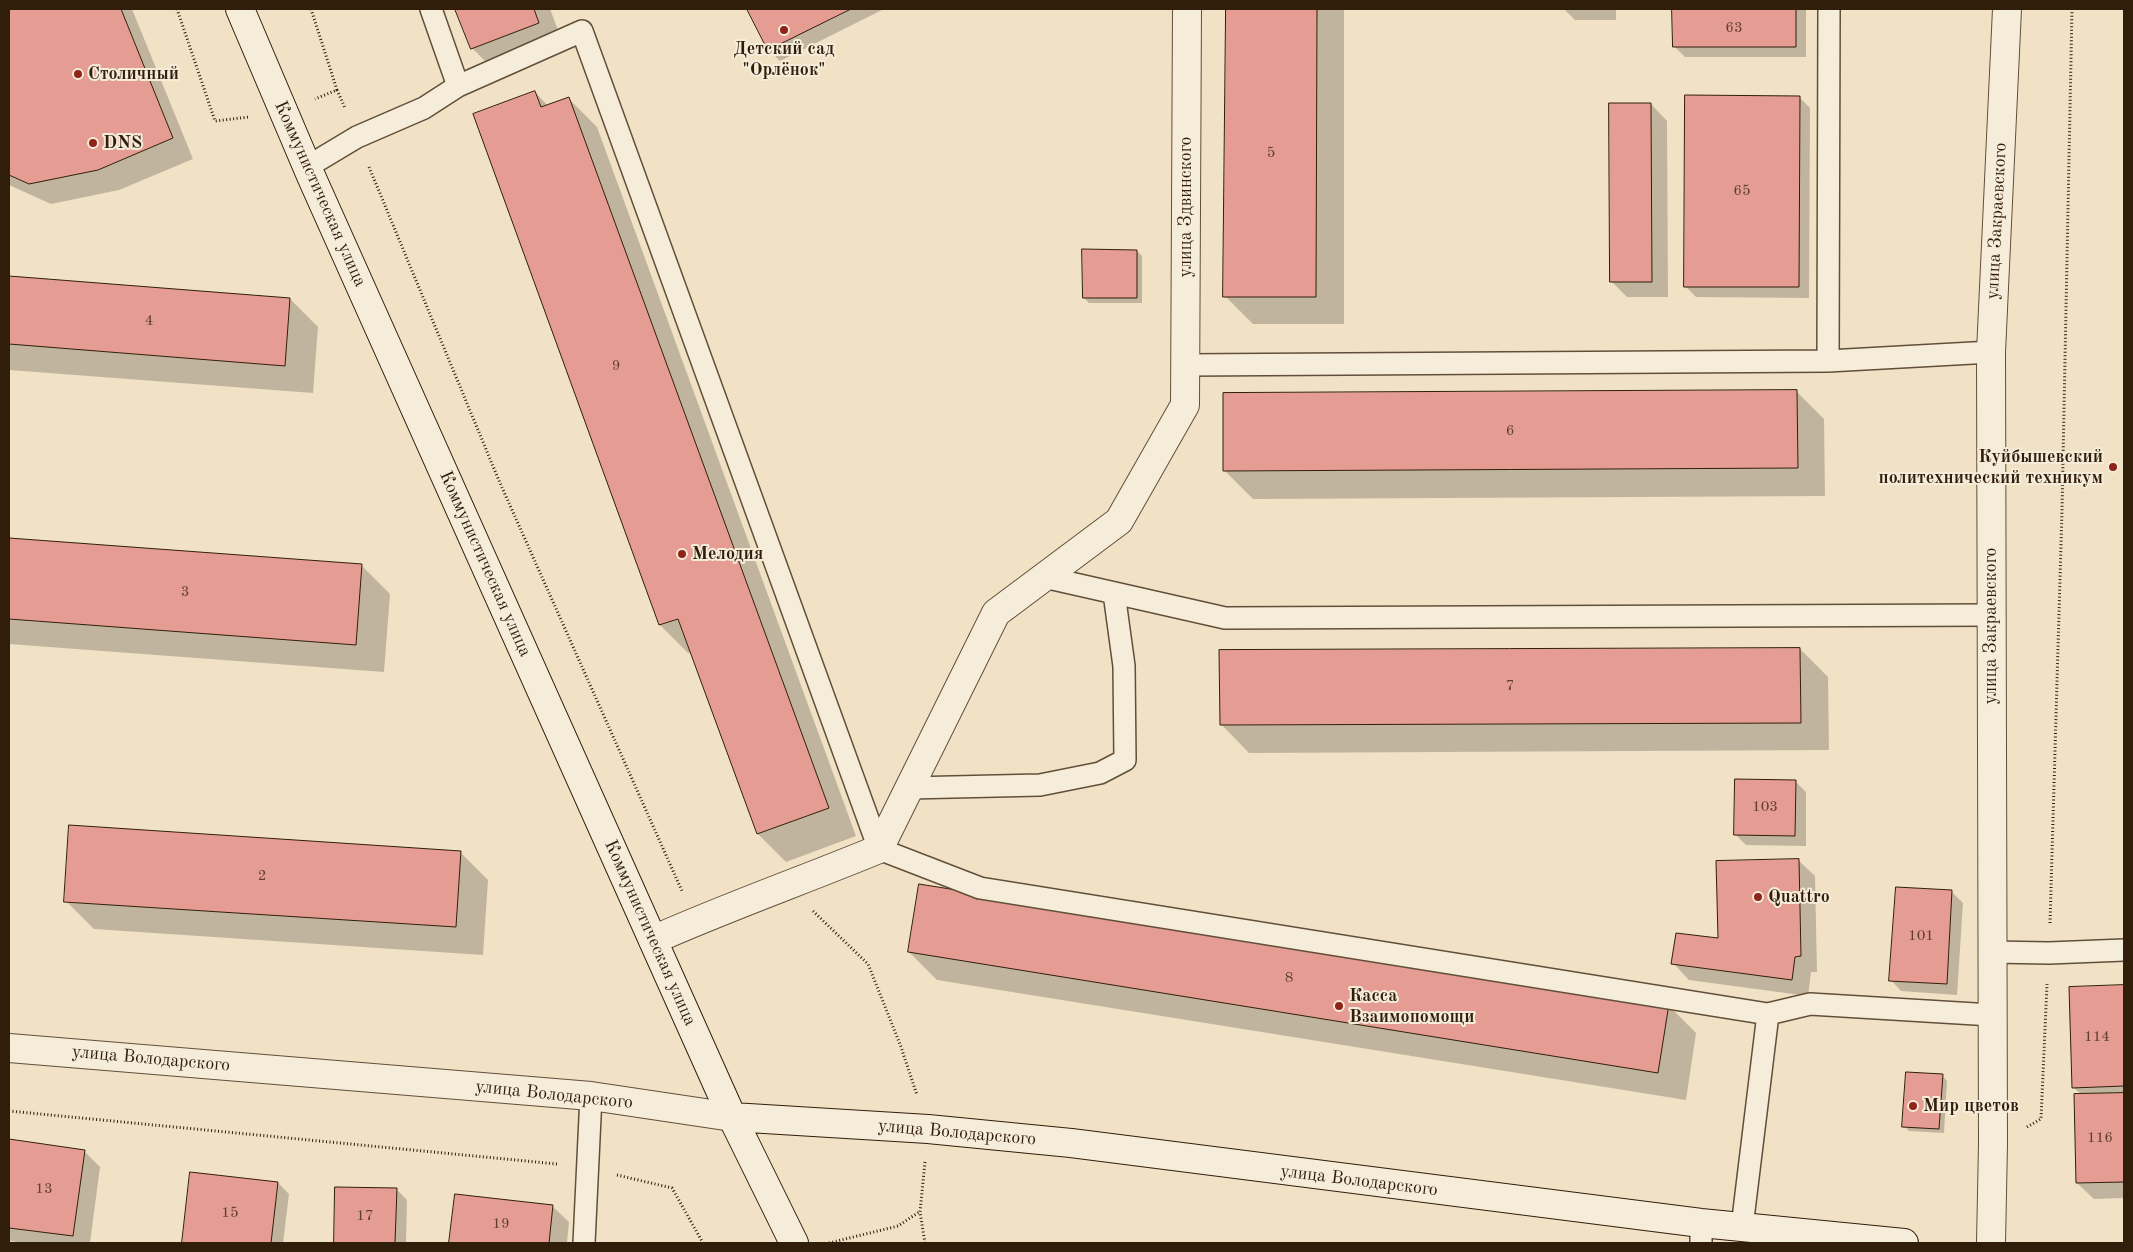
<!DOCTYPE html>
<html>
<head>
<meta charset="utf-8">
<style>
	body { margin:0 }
	#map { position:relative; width:2133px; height:1252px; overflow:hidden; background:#f1e2c6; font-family:"Old Standard TT",serif }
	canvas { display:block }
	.frame { position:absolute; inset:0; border:10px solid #311e0a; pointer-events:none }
</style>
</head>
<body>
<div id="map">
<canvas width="2133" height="1252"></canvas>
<div class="frame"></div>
</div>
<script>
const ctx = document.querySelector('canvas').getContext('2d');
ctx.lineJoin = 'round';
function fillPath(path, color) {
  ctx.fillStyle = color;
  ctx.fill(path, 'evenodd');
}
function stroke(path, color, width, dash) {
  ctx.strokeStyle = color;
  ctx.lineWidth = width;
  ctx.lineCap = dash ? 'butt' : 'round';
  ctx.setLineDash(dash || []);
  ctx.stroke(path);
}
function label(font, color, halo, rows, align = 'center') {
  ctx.font = font + ' "Old Standard TT",serif';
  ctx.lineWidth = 4;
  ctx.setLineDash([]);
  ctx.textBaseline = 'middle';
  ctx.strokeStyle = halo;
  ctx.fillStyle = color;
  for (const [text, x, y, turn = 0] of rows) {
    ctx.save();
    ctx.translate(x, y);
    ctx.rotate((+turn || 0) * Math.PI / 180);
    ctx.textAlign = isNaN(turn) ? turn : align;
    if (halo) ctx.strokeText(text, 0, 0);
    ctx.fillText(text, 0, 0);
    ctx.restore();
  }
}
const shadow = new Path2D(`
	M9,9H132L193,159L119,190L51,204L9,185Z
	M457,9H550L566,51L500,76L472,48Z
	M749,9H884L780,61L769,50Z
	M1228,9H1344V324H1253L1225,296Z
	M1564,9H1616V20H1575Z
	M1674,9H1806V57H1685L1674,46Z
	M535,92L548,106L568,98L597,127L856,836L786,862L758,834L691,652L688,653L660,625Z
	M1799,97L1810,108L1809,298L1696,297L1685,286Z
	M1651,104L1667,121L1668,297H1627L1611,281Z
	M1137,251L1142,256V303H1089L1084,298Z
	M9,277L290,299L318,327L313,393L9,370Z
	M1796,391L1824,419L1825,496L1253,499L1225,471Z
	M9,539L362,566L390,594L384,672L9,644Z
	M1800,649L1828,677L1829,750L1249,753L1221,724Z
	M1795,781L1806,792V846L1746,845L1735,834Z
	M460,852L488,880L483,955L94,929L66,901Z
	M1798,860L1815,876L1817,972H1811L1808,996L1689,980L1673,963L1720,940Z
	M1952,892L1963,903L1957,995L1901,991L1891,980Z
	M909,952L1668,1005L1696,1033L1686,1100L937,980Z
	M2124,986V1198L2094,1199L2077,1183L2082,1095L2073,1087L2070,988Z
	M1942,1075L1947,1081L1944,1133L1909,1131L1904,1126Z
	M9,1141L84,1151L100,1167L90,1243H26L9,1241Z
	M191,1174L278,1183L289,1194L283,1243H183Z
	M337,1188L396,1189L407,1200L406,1243H335Z
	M456,1196L552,1206L569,1222L567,1243H451Z`);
const building = new Path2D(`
	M9,9H121L173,138L98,170L29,184L9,175Z
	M455,9H534L539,23L471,49Z
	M747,9H851L768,50Z
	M1226,9H1317L1316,297H1223Z
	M1672,9H1796V47H1673Z
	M535,91L541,107L569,97L829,808L757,834L678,619L659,625L473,114Z
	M1685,95L1800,96L1799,287H1684Z
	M1609,103H1651L1652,282H1610Z
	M1082,249L1137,250V298H1083Z
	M9,276L290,298L285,366L9,344Z
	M1797,390L1798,468L1223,471V393Z
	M9,538L362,564L356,645L9,619Z
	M1800,648L1801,723L1220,725L1219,650Z
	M1735,779L1796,780L1795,836L1734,835Z
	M69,825L461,851L456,927L64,902Z
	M1799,859L1801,956L1795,957L1792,980L1671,964L1676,933L1718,938L1716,861Z
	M919,884L1669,1004L1658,1073L908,952Z
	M1896,887L1952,890L1947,984L1889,981Z
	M2124,985V1086L2072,1088L2069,987Z
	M1906,1072L1943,1074L1939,1129L1902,1127Z
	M2124,1093V1182L2076,1183L2074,1094Z
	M9,1139L85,1150L73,1236L9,1228Z
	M190,1172L278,1182L271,1243H182Z
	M335,1187L397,1188L395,1243H334Z
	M455,1194L553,1205L549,1243H449Z`);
const path = new Path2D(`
	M177,9L215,121L249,117
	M311,9L337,90L315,99
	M337,90L345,108
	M369,167L500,483L682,891
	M813,911L868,964L901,1047L917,1095
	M2050,923L2062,510L2072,9
	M9,1111L557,1164
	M2027,1127L2041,1119L2047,984
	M925,1162L920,1212L925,1243
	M617,1175L672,1188L703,1243
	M829,1243L898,1226L919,1212`);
const service = new Path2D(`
	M431,9L458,86
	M1829,9L1828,361L1991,352
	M307,167L357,137L424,108L458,86L582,31L879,849L980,888L1768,1014L1742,1227
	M1186,365L1828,361
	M1044,577L1225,618L1991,615
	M909,788L1040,785L1100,773L1125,760L1124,666L1114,593
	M1991,952L2049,953L2124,950
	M1768,1014L1810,1004L1992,1015
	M584,1243L591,1096
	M1701,1243V1223`);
const minor = new Path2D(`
	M653,940C727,907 804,880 879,849L996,613L1119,521L1185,405L1187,9`);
const tertiary = new Path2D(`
	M9,1048L591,1096L732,1117
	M1991,1243L1993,1144L1991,352L2007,9`);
const secondary = new Path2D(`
	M240,9L311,176L732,1117L794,1243
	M732,1117L928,1129L1071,1143L1701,1223L1904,1243`);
const markers = [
	[784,30,5,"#8f2418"],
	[78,74,5,"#8f2418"],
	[93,143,5,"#8f2418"],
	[2113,467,5,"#8f2418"],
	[682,554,5,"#8f2418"],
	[1758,897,5,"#8f2418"],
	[1339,1006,5,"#8f2418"],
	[1913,1106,5,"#8f2418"]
];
const numberNames = [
	["63",1734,28],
	["5",1271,153],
	["65",1742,191],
	["4",149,321],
	["9",616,366],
	["6",1510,431],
	["3",185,592],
	["7",1510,686],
	["103",1765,807],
	["2",262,876],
	["101",1921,936],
	["8",1289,978],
	["114",2097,1037],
	["116",2100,1138],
	["13",44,1189],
	["15",230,1213],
	["17",365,1216],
	["19",501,1224]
];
const poiNames = [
	["Детский сад",784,49,"center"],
	["\"Орлёнок\"",784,70,"center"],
	["Столичный",88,74],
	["DNS",103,143],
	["Куйбышевский",2103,457,"right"],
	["политехнический техникум",2103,478,"right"],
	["Мелодия",692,554],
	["Quattro",1768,897],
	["Касса",1349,996],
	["Взаимопомощи",1349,1017],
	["Мир цветов",1923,1106]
];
const streetNames = [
	["Коммунистическая улица",320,194,66],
	["улица Здвинского",1186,207,-90],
	["улица Закраевского",1997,221,-87],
	["Коммунистическая улица",485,564,66],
	["улица Закраевского",1991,626,-90],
	["Коммунистическая улица",650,933,66],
	["улица Володарского",151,1059,5],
	["улица Володарского",554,1095,6],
	["улица Володарского",957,1133,5],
	["улица Володарского",1359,1181,7]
];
fillPath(shadow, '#0003');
fillPath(building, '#e49c93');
stroke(building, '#311e0a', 1);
stroke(service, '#614f39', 24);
stroke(minor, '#614f39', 30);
stroke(tertiary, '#614f39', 30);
stroke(secondary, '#311e0a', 30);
stroke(path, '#311e0a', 3, [1, 2.5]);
stroke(service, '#f6ecda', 21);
stroke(minor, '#f6ecda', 28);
stroke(tertiary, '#f6ecda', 28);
stroke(secondary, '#f6ecda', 28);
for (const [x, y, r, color] of markers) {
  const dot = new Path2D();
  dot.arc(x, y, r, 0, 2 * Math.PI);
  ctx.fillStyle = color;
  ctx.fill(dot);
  stroke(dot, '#f6ecda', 2);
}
label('15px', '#5e3e2c', null, numberNames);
label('bold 18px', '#311e0a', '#f6ecda', poiNames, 'left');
label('18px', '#311e0a', '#f6ecda', streetNames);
</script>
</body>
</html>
